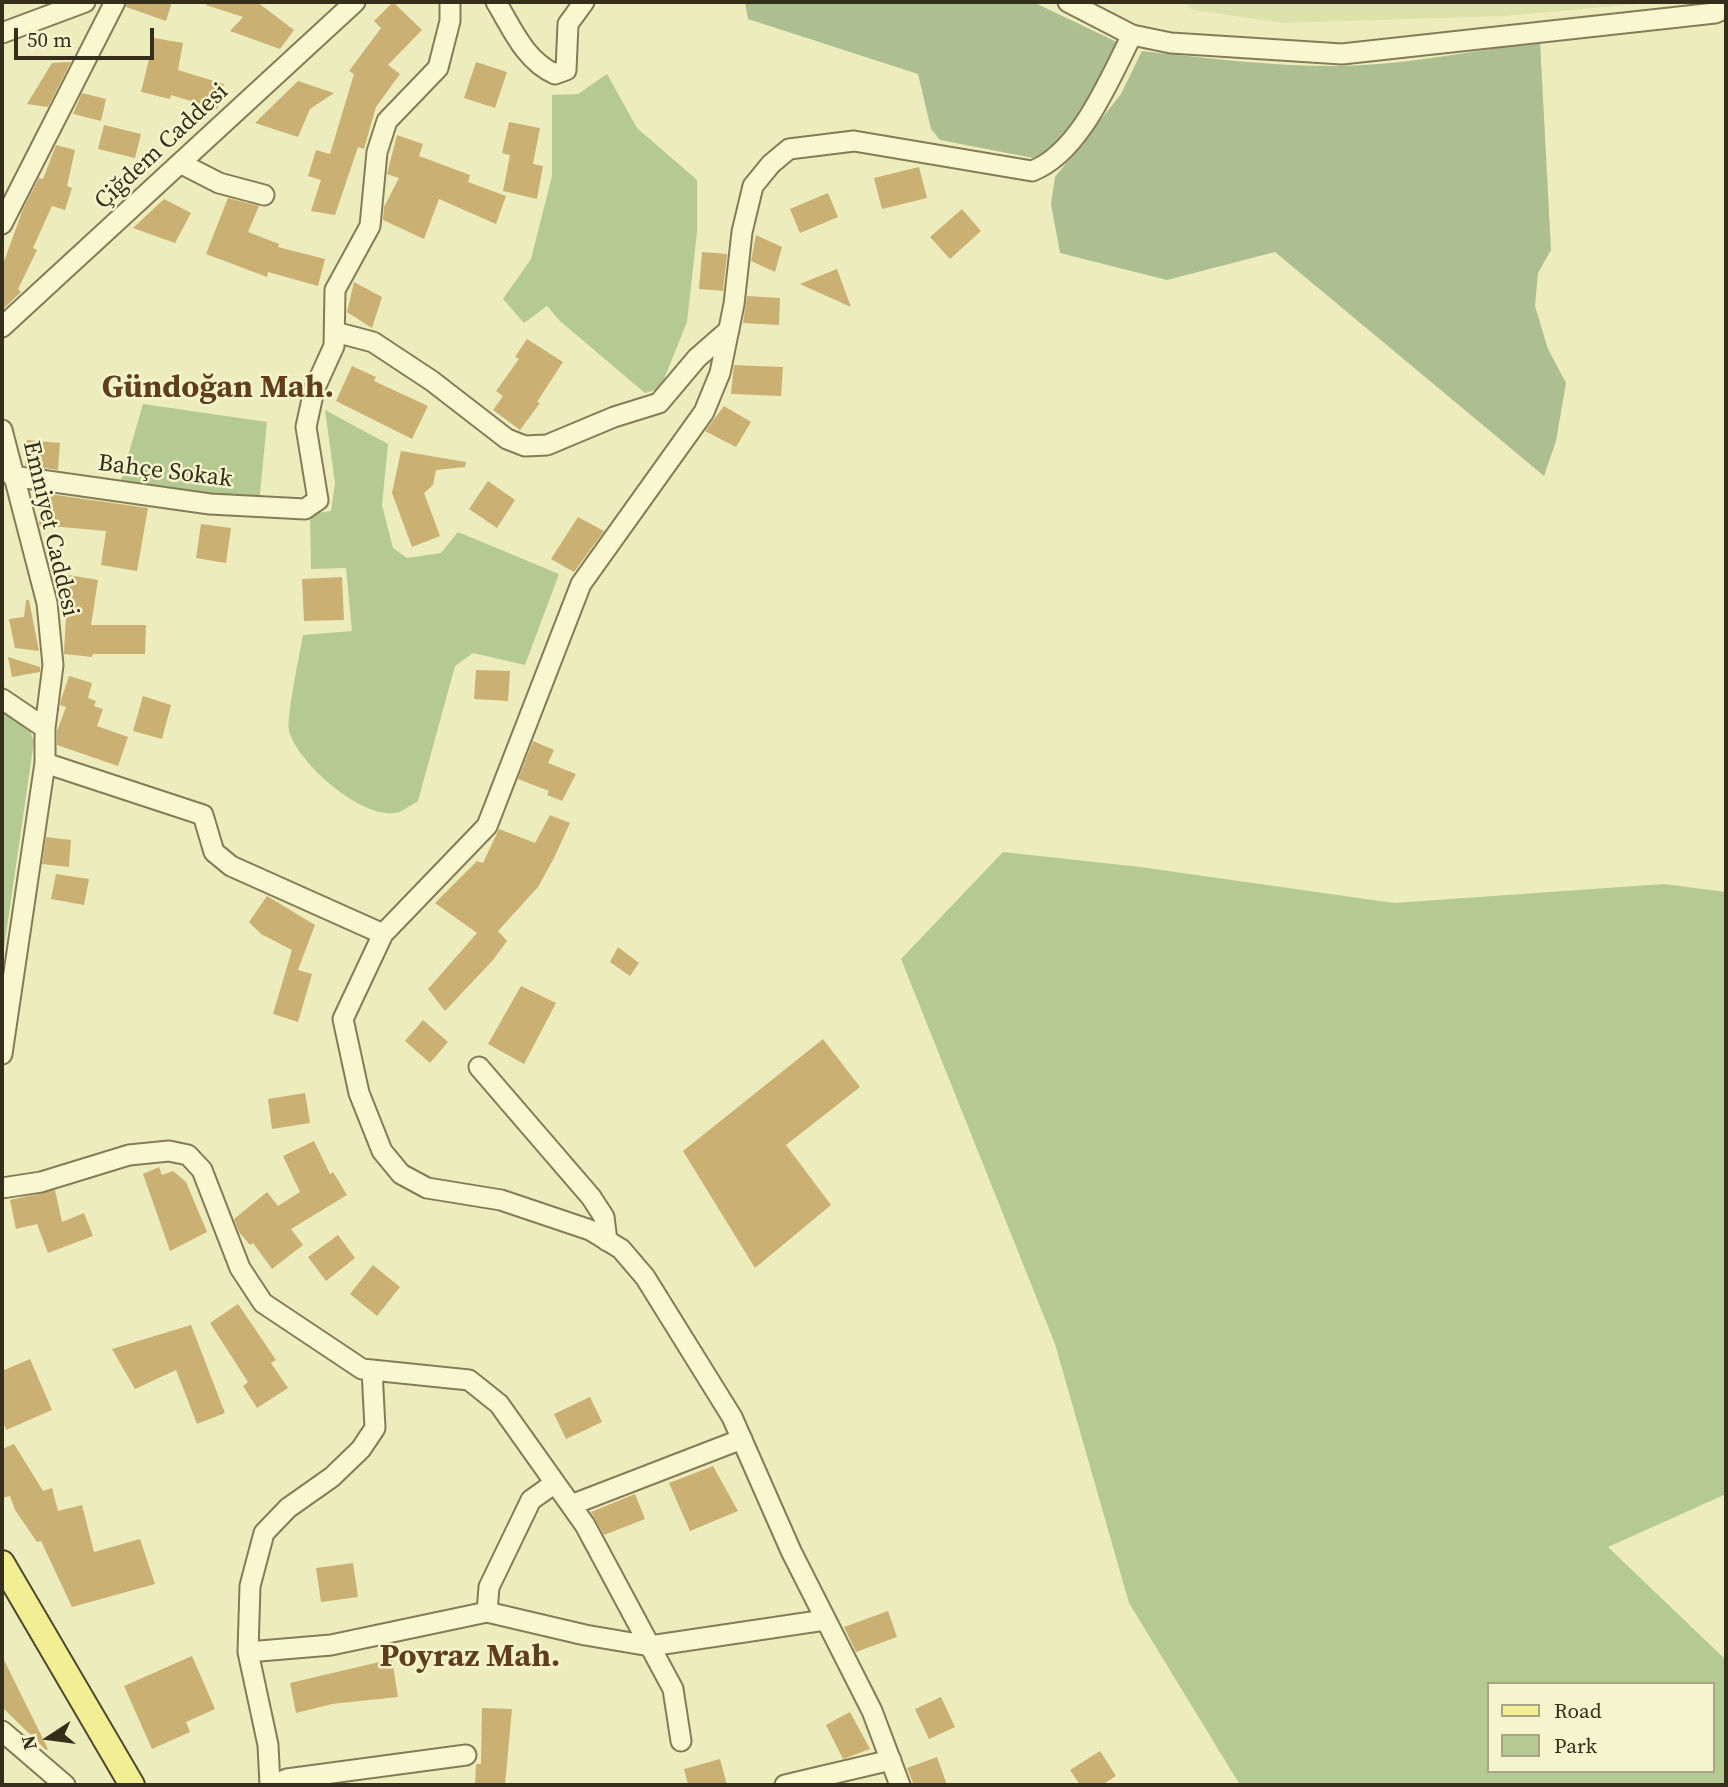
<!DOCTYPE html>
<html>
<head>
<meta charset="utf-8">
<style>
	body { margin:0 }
	#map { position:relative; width:1728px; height:1787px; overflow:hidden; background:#edecbd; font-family:"Source Serif 4",serif }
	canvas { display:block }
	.frame { position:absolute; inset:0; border:4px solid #342e1b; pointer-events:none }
	.legend { position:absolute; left:1487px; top:1682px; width:228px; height:91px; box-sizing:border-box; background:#f5f4cd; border:2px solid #a8a586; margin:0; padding:9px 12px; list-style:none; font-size:21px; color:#342e1b }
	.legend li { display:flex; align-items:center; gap:14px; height:35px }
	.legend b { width:35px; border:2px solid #a8a586 }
	.north { position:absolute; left:14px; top:1703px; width:70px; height:70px; -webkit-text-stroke:5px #f5f4cd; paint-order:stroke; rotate:257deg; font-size:19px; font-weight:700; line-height:28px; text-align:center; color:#342e1b }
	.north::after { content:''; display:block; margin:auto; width:24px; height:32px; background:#342e1b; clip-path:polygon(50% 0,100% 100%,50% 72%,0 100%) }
	.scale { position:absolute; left:14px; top:28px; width:140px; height:32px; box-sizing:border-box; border:4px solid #342e1b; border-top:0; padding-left:9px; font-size:21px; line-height:24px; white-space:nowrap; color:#342e1b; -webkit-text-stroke:5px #f5f4cd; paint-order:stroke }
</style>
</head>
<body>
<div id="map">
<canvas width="1728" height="1787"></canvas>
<div class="frame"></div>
<ul class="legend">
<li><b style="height:9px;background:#f1ee94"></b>Road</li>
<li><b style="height:19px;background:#b4ca92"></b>Park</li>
</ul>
<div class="north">N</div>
<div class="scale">50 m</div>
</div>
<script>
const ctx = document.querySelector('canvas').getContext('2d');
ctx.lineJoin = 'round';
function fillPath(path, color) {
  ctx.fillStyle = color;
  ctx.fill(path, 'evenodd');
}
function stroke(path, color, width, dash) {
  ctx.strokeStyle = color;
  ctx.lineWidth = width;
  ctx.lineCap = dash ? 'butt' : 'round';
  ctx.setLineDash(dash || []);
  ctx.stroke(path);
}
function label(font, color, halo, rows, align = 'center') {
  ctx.font = font + ' "Source Serif 4",serif';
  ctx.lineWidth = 5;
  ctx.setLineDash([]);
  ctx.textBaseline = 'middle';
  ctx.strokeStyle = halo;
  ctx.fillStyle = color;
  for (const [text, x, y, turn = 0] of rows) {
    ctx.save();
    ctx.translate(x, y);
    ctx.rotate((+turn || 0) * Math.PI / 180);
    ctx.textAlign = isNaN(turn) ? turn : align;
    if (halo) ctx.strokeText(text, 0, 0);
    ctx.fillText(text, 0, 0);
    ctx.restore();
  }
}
const farmland = new Path2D(`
	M1183,2H1660L1505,16L1283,23L1193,10Z`);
const green = new Path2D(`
	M607,74L637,128L697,180V232L687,322L660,389L645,393L560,321L547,306L524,323L503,299L531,259L552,176V95L578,94Z
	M143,404L267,422L259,503L121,480Z
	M325,410L388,444L382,505L393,548L407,558L441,553L458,532L559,574L525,665L473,653L455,666L418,801C411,805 401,813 394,813C359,817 298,763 289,731C286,717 300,653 303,635L352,631L346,568L311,569L310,514L331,511L335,483Z
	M2,711L30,731L34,741L2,962Z
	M1003,852L1140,867L1394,903L1664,884L1726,892V1494L1608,1547L1726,1660V1785H1240L1129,1603L1055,1344L901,959ZM1488,1684H1712V1771H1488Z`);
const cemetery = new Path2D(`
	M745,2H1033L1117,42L1092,100L1049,150L1033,158L940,140L931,129L918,74L748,19Z
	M1540,41L1551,250L1538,273L1535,306L1548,349L1566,383L1556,441L1544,476L1275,252L1167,280L1060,253L1051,204L1055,177L1121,94L1142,51C1206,58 1269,66 1334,66C1399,66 1475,51 1540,41Z`);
const building = new Path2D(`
	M127,2H172L166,21L126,7Z
	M207,2H257L294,30L280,49L230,31L243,17L206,5Z
	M393,2L422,30L388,65L400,74L376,107L364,149L358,147L335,215L311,211L321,180L308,176L316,150L330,154L354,74L349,71L381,28L374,21Z
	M154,38L183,43L178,70L224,84L217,109L171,95L170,99L141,92Z
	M71,62L48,107L27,104L52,63Z
	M476,62L507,72L495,108L464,98Z
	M298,81L334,93L310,109L298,137L255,123Z
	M82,93L106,99L101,121L73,114Z
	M509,122L540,128L533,164L543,166L537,199L503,191L510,155L502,153Z
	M104,125L141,134L135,158L98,149Z
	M397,135L423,144L419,156L470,175L468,182L506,196L496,224L439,199L424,239L383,220L384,207L399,178L387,174Z
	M56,145L75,150L67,186L72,188L65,210L52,206L33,248L37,250L18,289L21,292L2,310V267L23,209L39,178L43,179Z
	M919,167L927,198L882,209L874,178Z
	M828,193L838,217L800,233L790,209Z
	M228,198L259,206L248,232L279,244L278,247L325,259L318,286L268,272L267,277L206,254Z
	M164,199L191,213L175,243L133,228Z
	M962,209L981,231L950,259L930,237Z
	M756,235L782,247L775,272L751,261Z
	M702,252L727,254L723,291L699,289Z
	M837,269L851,307L800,284Z
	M354,282L382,297L372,328L347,312Z
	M747,296L780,298L779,325L743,323Z
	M527,339L563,362L537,402L540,403L520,430L493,410L503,396L496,391L519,359L515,357Z
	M734,365L783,367L781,396L731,394Z
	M352,366L376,377L374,381L428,406L412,439L336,401Z
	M724,406L751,422L736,447L705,431Z
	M27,440L60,443L58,470L25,465Z
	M401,451L466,462L465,467L436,470L433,485L424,493L440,536L412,547L392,493Z
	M488,481L515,500L497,528L469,509Z
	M42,493L148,508L137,571L101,565L106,531L39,525Z
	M578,517L604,531L574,572L551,559Z
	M201,524L231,528L226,563L196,558Z
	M68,575L98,580L91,625H146L145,654H93L92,657L64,654L66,614L61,613Z
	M342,577L344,620L304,621L302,579Z
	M26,600H29L39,651L15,648L9,619L24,617Z
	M8,657L40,667V672L12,677Z
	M476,670L510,671L508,701L474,699Z
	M69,676L92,683L88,698L96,701L94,706L103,709L97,726L128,737L118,766L57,745V731L66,707L60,705L61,700Z
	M143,696L171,705L162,739L133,731Z
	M533,741L554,750L548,763L576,774L562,801L547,795L549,791L518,779Z
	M550,815L570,823L554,858L538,887L498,931L507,941L493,960L445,1011L428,989L477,933L435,903L477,861L483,863L499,829L535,843Z
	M46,837L71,840L69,867L42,864Z
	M56,874L89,879L84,905L51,899Z
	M267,896L315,925L298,970L312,974L298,1022L273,1014L292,950L261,934L249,922Z
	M618,947L639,963L630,976L610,962Z
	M521,986L556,1003L524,1064L488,1044Z
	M423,1020L448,1042L430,1063L405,1041Z
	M823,1039L860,1087L786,1145L831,1205L755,1268L683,1151Z
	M305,1093L310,1123L272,1129L268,1099Z
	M314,1141L330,1174L333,1172L347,1195L291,1229L303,1245L272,1269L253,1243L250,1245L239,1232L234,1219L267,1192L278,1206L300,1192L283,1156Z
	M159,1167L162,1175L173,1171L186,1182L207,1232L170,1251L143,1174Z
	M55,1190L62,1222L84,1213L93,1236L48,1253L37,1224L16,1229L10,1200Z
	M338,1235L355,1258L326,1281L308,1257Z
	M373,1265L400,1287L377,1316L350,1294Z
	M238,1304L276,1360L271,1363L288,1388L257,1408L243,1386L248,1382L210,1323Z
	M191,1325L225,1413L197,1424L176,1370L135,1389L112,1349Z
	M30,1359L52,1410L6,1430L2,1419V1371Z
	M590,1397L602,1422L566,1439L554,1414Z
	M14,1444L43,1491L52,1488L58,1511L82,1505L94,1552L140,1539L155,1584L72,1607L41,1541L37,1542L15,1510L10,1496L2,1498V1449Z
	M713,1466L738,1511L690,1531L669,1483Z
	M635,1494L645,1519L604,1535L591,1512Z
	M353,1563L358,1597L321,1602L316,1568Z
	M888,1611L897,1637L856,1652L844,1627Z
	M2,1656L48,1749L46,1750L2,1707Z
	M192,1656L215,1709L186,1722L190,1732L152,1749L124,1686Z
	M392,1659L398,1697L332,1704L296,1713L290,1683Z
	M941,1697L955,1727L929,1739L915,1709Z
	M482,1708L512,1709L505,1785H475L476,1764H481Z
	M850,1712L870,1749L843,1759L826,1725Z
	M1100,1751L1116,1776L1102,1785H1080L1070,1770Z
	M937,1757L947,1785H914L907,1768Z
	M720,1759L727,1785H688L684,1769Z`);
const minor = new Path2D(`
	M496,2C512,28 525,61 555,74L566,70L568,24L584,2
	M1068,2L1132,35L1171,43L1342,54L1715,13L1726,8
	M2,33L85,2
	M180,163L219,183L264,195
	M2,224L115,2
	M2,327L355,2
	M335,332L373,342L432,381L507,439L525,446L547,445L614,417L659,403L697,358L729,330
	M2,430L47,603L53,665L45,728V763L2,1054
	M12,476L210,504L305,509L318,500L306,427L314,390L334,346L335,290L370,226L377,152L387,121L438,68L450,21V2
	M2,699L45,728
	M45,763L203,815L214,852L231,866L383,934
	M479,1067L591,1197L604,1217L607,1241
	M2,1188L41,1182L129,1155L169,1151L188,1155L202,1170L240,1268L263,1303L362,1369L469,1380L499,1404L585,1525L673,1689L681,1741
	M571,1505L742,1439
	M487,1612L489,1587L531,1500L555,1483
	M248,1652L331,1645L487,1612L585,1635L650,1646L825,1620
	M2,1731L65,1785
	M270,1785L268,1745L248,1652L250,1586L264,1533L288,1508L332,1477L361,1449L375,1428L372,1370
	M272,1785L287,1779L466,1755
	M785,1785L891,1760
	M900,1785L872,1711L791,1551L732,1417L645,1277L621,1249L590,1230L501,1200L427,1188L401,1174L382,1151L359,1093L343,1019L383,934L487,826L581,584L704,412L720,373L734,304L742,232L753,186L771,164L789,149L854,141L1032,171C1080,153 1110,78 1132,35`);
const major = new Path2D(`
	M2,1563L132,1785`);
const streetNames = [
	["Çiğdem Caddesi",162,147,-43],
	["Bahçe Sokak",165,472,7],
	["Emniyet Caddesi",50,529,77]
];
const districtNames = [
	["Gündoğan Mah.",218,389],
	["Poyraz Mah.",470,1658]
];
fillPath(farmland, '#dce2ab');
fillPath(green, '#b4ca92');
fillPath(cemetery, '#adbf91');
fillPath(building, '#cbb073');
stroke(minor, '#857c57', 23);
stroke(major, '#52482b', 28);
stroke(minor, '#f8f7d0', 19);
stroke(major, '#f1ee94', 24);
label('24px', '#342e1b', '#f5f4cd', streetNames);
label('bold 32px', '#603d1b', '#f5f4cd', districtNames);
</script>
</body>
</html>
